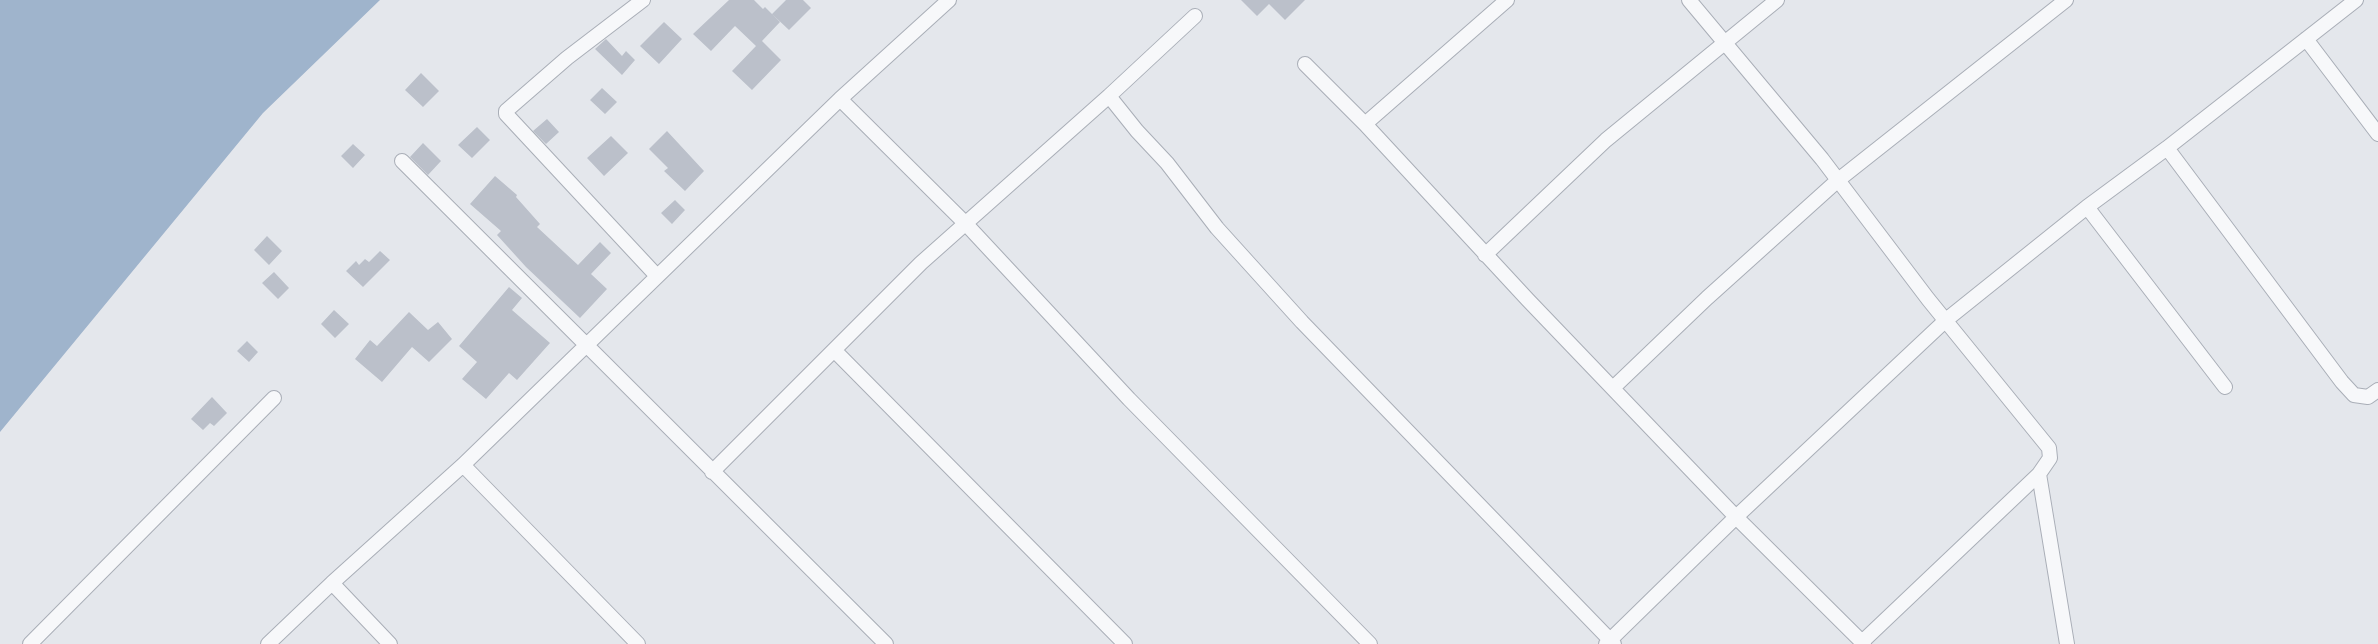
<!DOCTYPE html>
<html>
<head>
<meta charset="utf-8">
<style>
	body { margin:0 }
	canvas { display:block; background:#e4e7ec }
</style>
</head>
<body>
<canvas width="2378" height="644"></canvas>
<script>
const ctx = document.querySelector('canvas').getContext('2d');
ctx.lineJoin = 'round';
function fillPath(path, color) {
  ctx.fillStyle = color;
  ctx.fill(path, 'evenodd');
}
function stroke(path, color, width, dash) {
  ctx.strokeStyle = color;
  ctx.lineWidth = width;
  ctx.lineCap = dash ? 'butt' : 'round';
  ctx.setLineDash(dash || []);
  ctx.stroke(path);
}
const water = new Path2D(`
	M0,0H380L263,113L0,432Z`);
const building = new Path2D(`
	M729,0H754L763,9L765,7L780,22L762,41L781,60L752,90L732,71L756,46L735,26L711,51L693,34Z
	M786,0H803L811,8L789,30L772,14Z
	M1241,0H1305L1285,20L1269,4L1257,16Z
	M664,22L682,39L659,64L640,46Z
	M606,39L622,56L626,51L635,60L622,75L595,49Z
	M421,73L439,91L423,107L405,90Z
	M602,88L617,102L605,114L590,100Z
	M547,119L559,132L546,144L533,131Z
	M477,127L490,140L472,158L458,145Z
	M667,131L704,171L685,191L664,171L668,168L649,149Z
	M611,136L628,153L604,176L587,158Z
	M423,143L441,161L428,175L410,157Z
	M353,144L365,155L353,168L341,156Z
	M495,176L517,195L516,197L540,224L537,227L578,265L600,242L611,253L591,274L607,289L580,318L526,267L497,235L501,231L470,204Z
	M675,200L685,210L672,224L661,213Z
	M267,236L282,251L269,265L254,250Z
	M380,251L390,260L363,287L346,271L356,261L359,265L365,259L369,262Z
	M274,272L289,288L278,299L262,283Z
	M509,287L522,298L512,310L550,343L517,380L509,373L486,399L462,379L477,362L459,346Z
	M334,310L349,324L335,338L321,324Z
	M409,312L428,330L438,322L452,339L429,362L412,347L382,382L355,359L370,340L377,346Z
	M247,341L258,352L249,362L237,351Z
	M212,397L227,413L214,426L210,423L203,430L191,419Z`);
const minor = new Path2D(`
	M643,0L567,58L506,111V114L656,275
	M1689,0L1822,159L1928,299L2049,448L2050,458L2039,474L2067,644
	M2306,39L2378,134
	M1305,64L1365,124L1528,300L1736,517L1864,644
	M1109,96L1137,131L1167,163L1217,228L1302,322L1614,644
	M840,99L966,224L1129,399L1370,644
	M1365,124L1507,0
	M2167,148L2342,382L2354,395L2368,397L2378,390
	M402,161L886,644
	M2087,207L2225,387
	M1485,255L1606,140L1777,0
	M834,350L1125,644
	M1614,387L1707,298L1837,181L2066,0
	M463,465L638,644
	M712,472L921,263L1109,96L1195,16
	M332,583L390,644
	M1862,642L2039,474
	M30,644L274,398
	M268,644L332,583L463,465L840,99L949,0
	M1606,644L1736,517L1946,320L2087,207L2167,148L2356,0`);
fillPath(water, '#9fb4cc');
fillPath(building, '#bbc0ca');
stroke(minor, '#a9aeb7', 16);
stroke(minor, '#f7f8fa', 14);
</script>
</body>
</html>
